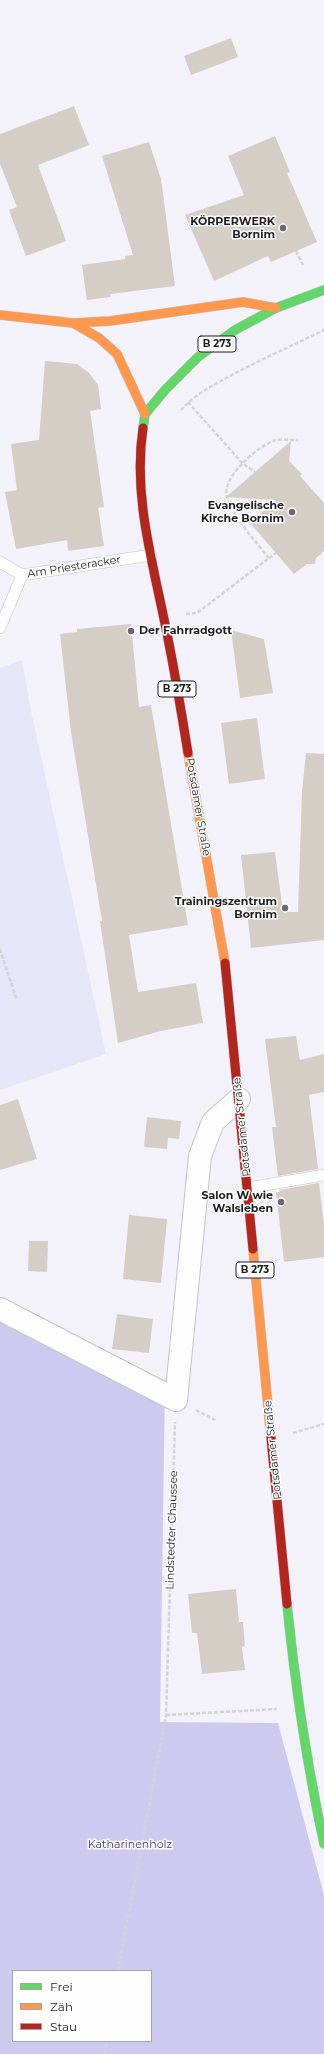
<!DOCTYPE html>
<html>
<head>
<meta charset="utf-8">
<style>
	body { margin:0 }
	#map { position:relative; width:324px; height:2054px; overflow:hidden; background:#f3f2fa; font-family:Montserrat,sans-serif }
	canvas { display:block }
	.legend { position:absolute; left:12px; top:1970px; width:140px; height:72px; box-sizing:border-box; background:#fefefe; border:1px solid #a5a5a6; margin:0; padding:5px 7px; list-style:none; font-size:12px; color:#1f1f23 }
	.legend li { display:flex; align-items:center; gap:8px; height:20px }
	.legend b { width:20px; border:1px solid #a5a5a6 }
</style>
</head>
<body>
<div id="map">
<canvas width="324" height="2054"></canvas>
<ul class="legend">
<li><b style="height:5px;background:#63d668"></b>Frei</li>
<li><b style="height:5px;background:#ff974d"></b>Zäh</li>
<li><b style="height:5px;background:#b3261e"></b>Stau</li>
</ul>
</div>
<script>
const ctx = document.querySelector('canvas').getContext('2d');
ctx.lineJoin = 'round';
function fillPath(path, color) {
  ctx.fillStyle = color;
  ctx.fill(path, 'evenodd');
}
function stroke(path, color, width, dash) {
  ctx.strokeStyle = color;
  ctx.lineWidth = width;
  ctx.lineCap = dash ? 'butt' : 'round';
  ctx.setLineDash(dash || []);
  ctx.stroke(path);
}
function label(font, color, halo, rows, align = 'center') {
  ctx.font = font + ' Montserrat,sans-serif';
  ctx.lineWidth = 3;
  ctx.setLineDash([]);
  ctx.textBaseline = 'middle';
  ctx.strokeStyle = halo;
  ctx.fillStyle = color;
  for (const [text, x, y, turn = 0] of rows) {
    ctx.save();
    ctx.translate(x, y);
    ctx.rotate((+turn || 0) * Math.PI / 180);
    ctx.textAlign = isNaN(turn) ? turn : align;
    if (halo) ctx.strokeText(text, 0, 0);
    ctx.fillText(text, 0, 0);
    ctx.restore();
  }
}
const green = new Path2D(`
	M22,660L31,711L106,1054L0,1090V668Z`);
const forest = new Path2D(`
	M0,1299L165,1385L160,1722L278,1723L324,1895V2054H0ZM13,1971H151V2041H13Z`);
const building = new Path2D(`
	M231,38L238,57L191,75L184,56Z
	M74,106L89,145L38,165L66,241L26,256L9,210L17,207L0,164V134Z
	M275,136L290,172L287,173L317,242L271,262L268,256L214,281L185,215L244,195L228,156Z
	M149,142L161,179L175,286L110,294L111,297L87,300L82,265L125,259V256L133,255L102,156Z
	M45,361L77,364L89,373L98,385L101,409L90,411L104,507L98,508L104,546L68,551L67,540L16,549L5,492L17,490L11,444L39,440Z
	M291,441L289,461L302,474L300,476L324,503V551L316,558L315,564H307L294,574L250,523L276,500L226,497Z
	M131,624L139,707L151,705L188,925L129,935L138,992L196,983L203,1023L161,1031L118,1043L100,921H102L71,732L60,634L77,632V629Z
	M231,630L264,639L273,693L240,698Z
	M257,718L265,779L229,784L221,723Z
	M306,753L324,754V940L251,948L241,855L275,852L283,912H298L302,791Z
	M296,1036L300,1060L324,1054V1092L309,1095L318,1169L278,1176L272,1127H276L265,1039Z
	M18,1099L37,1159L0,1170V1105Z
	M147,1117L181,1121L179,1139L168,1138L167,1149L144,1147Z
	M319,1183L324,1225V1257L284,1262L276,1192H280L279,1190Z
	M129,1215L167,1219L161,1283L123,1279Z
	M29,1241H48L47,1272L28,1271Z
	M117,1314L153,1319L149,1353L112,1349Z
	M236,1589L239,1622H243L245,1646L242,1647L245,1670L202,1674L197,1633H192L188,1594Z`);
const path = new Path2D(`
	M296,251L304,267
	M188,402L242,463L255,472
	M181,410C195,394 213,385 232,375C262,359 293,345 324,330
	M269,558L276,553
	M186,614L197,613L269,558C256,542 233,517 227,497C221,477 259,445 276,440C283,439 291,440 298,440
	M0,949L16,998
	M196,1410L215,1420
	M293,1433L324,1424
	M166,1715L277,1709
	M118,1971L166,1715L175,1422
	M105,2054L107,2041`);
const lane = new Path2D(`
	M0,562L22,575L151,555
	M0,628L22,575
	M248,1188L324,1175`);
const street = new Path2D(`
	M0,1309L176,1400L200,1156L213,1122L239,1099`);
const fast = new Path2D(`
	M143,428L145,414L165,390L198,357L235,330L276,308L324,290
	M287,1604C295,1685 307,1765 324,1844`);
const slow = new Path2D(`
	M0,315L73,323L110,321L243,302L276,308
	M73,323L99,338L117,354L145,414
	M188,753L225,963
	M253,1249L271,1438`);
const jam = new Path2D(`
	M143,428C133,495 152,559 165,624C174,666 181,710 188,753
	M225,963L253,1249
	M271,1438L287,1604`);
const markers = [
	[283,228,4,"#69696e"],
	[292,512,4,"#69696e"],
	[131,631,4,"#69696e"],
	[285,908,4,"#69696e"],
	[281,1202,4,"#69696e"]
];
const shields = [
	[217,344,38],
	[177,689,38],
	[255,1270,38]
];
const shieldNames = [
	["B 273",217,344],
	["B 273",177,689],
	["B 273",255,1270]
];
const poiNames = [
	["KÖRPERWERK",275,222],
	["Bornim",275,235],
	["Evangelische",284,506],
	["Kirche Bornim",284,519],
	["Der Fahrradgott",139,631,"left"],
	["Trainingszentrum",277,902],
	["Bornim",277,915],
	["Salon W wie",273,1196],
	["Walsleben",273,1209]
];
const streetNames = [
	["Am Priesteracker",74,567,-9],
	["Potsdamer Straße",198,807,80],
	["Potsdamer Straße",242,1127,-96],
	["Potsdamer Straße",273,1450,-96],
	["Lindstedter Chaussee",172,1530,-88]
];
const parkNames = [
	["Katharinenholz",130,1845]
];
fillPath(green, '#e6e5f9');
fillPath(forest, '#cecaef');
fillPath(building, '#d4cec6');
stroke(lane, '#c5c4cb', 12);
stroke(street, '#c5c4cb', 24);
stroke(fast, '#c5c4cb', 10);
stroke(slow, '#c5c4cb', 10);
stroke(jam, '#c5c4cb', 10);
stroke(path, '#d3d3d7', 2.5, [4, 2]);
stroke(lane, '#fdfdfe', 11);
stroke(street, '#fdfdfe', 22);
stroke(fast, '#63d668', 9);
stroke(slow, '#ff974d', 9);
stroke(jam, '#b3261e', 9);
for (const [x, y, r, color] of markers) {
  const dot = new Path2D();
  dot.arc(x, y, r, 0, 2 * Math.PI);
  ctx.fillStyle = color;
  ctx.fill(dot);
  stroke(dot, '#fefefe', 1.5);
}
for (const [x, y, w] of shields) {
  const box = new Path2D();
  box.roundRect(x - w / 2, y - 8, w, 16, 3);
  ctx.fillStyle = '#fefefe';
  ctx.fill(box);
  stroke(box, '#1f1f23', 1);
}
label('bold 10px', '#1f1f23', null, shieldNames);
label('bold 11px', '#1f1f23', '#fefefe', poiNames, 'right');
label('11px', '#1f1f23', '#fefefe', streetNames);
label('11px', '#41347b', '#fefefe', parkNames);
</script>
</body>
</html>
